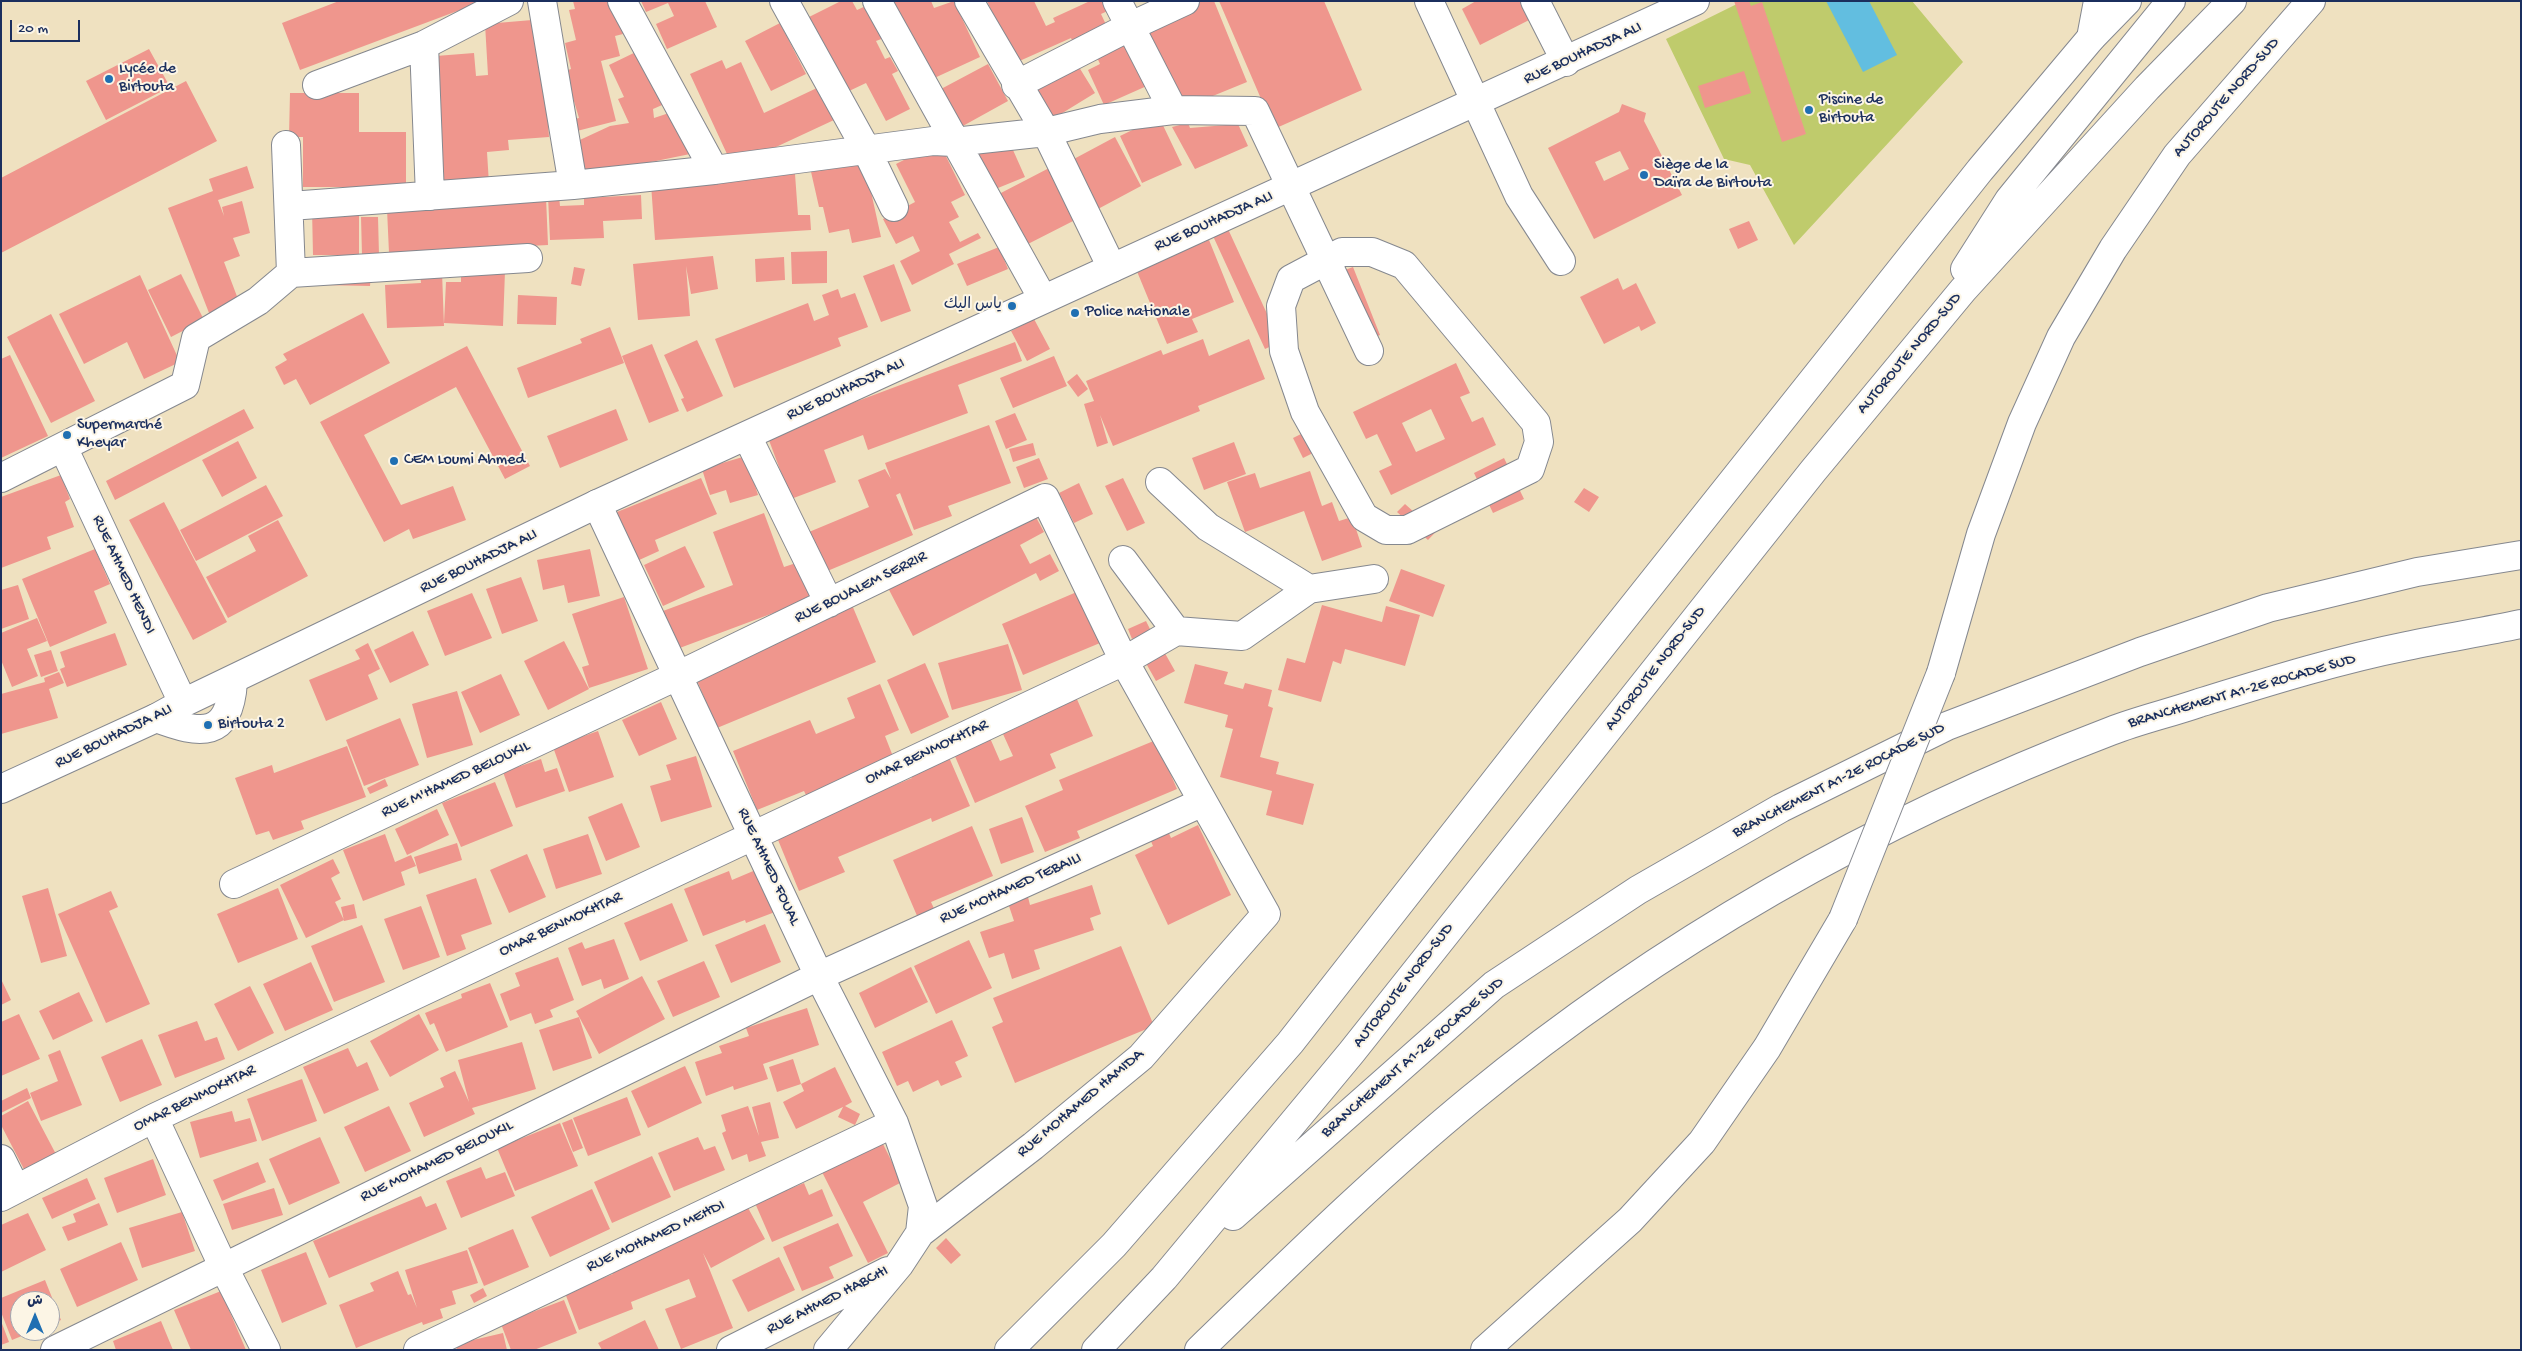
<!DOCTYPE html>
<html>
<head>
<meta charset="utf-8">
<style>
	body { margin:0 }
	#map { position:relative; width:2522px; height:1351px; overflow:hidden; background:#efe1c0; font-family:"Gochi Hand","Playpen Sans Arabic",sans-serif }
	canvas { display:block }
	.frame { position:absolute; inset:0; border:2px solid #1b2f5e; pointer-events:none }
	.north { position:absolute; left:10px; top:1291px; width:50px; height:50px; box-sizing:border-box; background:#fcf5e5; border:1px solid #a2a6af; border-radius:50%; rotate:0deg; font-size:14px; font-weight:700; line-height:20px; text-align:center; color:#1b2f5e }
	.north::after { content:''; display:block; margin:auto; width:18px; height:22px; background:#1f6fb2; clip-path:polygon(50% 0,100% 100%,50% 72%,0 100%) }
	.scale { position:absolute; left:10px; top:20px; width:70px; height:22px; box-sizing:border-box; border:2px solid #1b2f5e; border-top:0; padding-left:6px; font-size:15px; line-height:18px; white-space:nowrap; color:#1b2f5e; -webkit-text-stroke:4px #fcf5e5; paint-order:stroke }
</style>
</head>
<body>
<div id="map">
<canvas width="2522" height="1351"></canvas>
<div class="frame"></div>
<div class="north">ش</div>
<div class="scale">20 m</div>
</div>
<script>
const ctx = document.querySelector('canvas').getContext('2d');
ctx.lineJoin = 'round';
function fillPath(path, color) {
  ctx.fillStyle = color;
  ctx.fill(path, 'evenodd');
}
function stroke(path, color, width, dash) {
  ctx.strokeStyle = color;
  ctx.lineWidth = width;
  ctx.lineCap = dash ? 'butt' : 'round';
  ctx.setLineDash(dash || []);
  ctx.stroke(path);
}
function label(font, color, halo, rows, align = 'center') {
  ctx.font = font + ' "Gochi Hand","Playpen Sans Arabic",sans-serif';
  ctx.lineWidth = 4;
  ctx.setLineDash([]);
  ctx.textBaseline = 'middle';
  ctx.strokeStyle = halo;
  ctx.fillStyle = color;
  for (const [text, x, y, turn = 0] of rows) {
    ctx.save();
    ctx.translate(x, y);
    ctx.rotate((+turn || 0) * Math.PI / 180);
    ctx.textAlign = isNaN(turn) ? turn : align;
    if (halo) ctx.strokeText(text, 0, 0);
    ctx.fillText(text, 0, 0);
    ctx.restore();
  }
}
const green = new Path2D(`
	M1743,1H1912L1963,62L1794,245L1750,165L1724,159L1666,39Z`);
const water = new Path2D(`
	M1826,1H1869L1897,55L1863,72Z`);
const building = new Path2D(`
	M339,1H484L300,70L282,23Z
	M573,1H615L623,34L615,36L620,56L601,61L616,121L573,132L570,120L579,118L565,71L571,69L565,43L576,40L569,10L575,9Z
	M641,1H705L717,27L667,49L656,24L674,16L668,3L646,12Z
	M841,1H852L857,10L868,5L884,38L876,41L885,59L890,57L898,71L892,74L910,109L886,121L866,83L847,92L809,17Z
	M892,1H931L934,8L954,1L980,57L930,80Z
	M987,1H1034L1046,26L1055,22L1053,18L1090,1H1109L1112,9L1101,14L1109,31L1077,52L1071,38L1015,63Z
	M1192,1H1214L1247,82L1181,109L1145,21Z
	M1219,1H1324L1362,90L1274,129Z
	M1476,1H1526L1535,17L1480,45L1462,9Z
	M1734,1H1749L1751,6L1762,2L1806,134L1782,142Z
	M544,19L543,59L549,137L508,140L509,150L487,152L489,184L436,188V56L474,53L476,76L488,75L485,24Z
	M780,23L806,74L771,91L745,41Z
	M1125,32L1149,85L1104,105L1088,70L1100,64L1095,53Z
	M149,49L170,87L106,120L86,81Z
	M640,50L669,102L653,109L654,118L675,111L695,153L651,162L632,170L574,179L569,145L610,126L629,123L618,99L624,97L609,65Z
	M1074,59L1095,93L1051,120L1030,85Z
	M722,60L726,69L741,62L764,113L819,87L834,120L733,167L690,74Z
	M988,64L1008,101L961,127L941,89Z
	M1744,71L1751,93L1705,108L1698,86Z
	M186,81L217,141L1,253V178Z
	M290,93H359V132H406V187H303V137H289Z
	M1622,104L1646,113L1644,121L1682,195L1594,239L1548,148L1619,112ZM1620,151L1629,169L1604,181L1595,162Z
	M1159,117L1182,165L1142,183L1120,136Z
	M1188,123L1190,128L1238,124L1248,146L1195,169L1172,127Z
	M1115,137L1141,186L1098,209L1072,160Z
	M1009,141L1025,177L993,190L978,153Z
	M939,142L965,195L951,202L959,217L949,222L960,242L978,233L981,238L949,254L954,264L912,285L900,261L920,251L913,236L896,244L883,219L915,202L896,164Z
	M862,151L881,237L852,243L849,229L829,233L823,207H819L809,163Z
	M247,166L254,188L218,200L224,216L222,207L242,201L250,233L233,238L240,256L224,262L241,307L211,318L168,208L213,191L209,179Z
	M1053,166L1079,218L1026,245L999,194Z
	M795,174L798,215H810L811,230L655,240L651,184Z
	M641,195L642,219L603,221L604,238L550,240L548,196H559L560,206L584,205V198Z
	M546,197L548,245L389,253L387,209Z
	M359,208V255H313L312,209Z
	M361,217H378L379,255H362Z
	M1749,221L1758,240L1738,249L1729,229Z
	M1228,229L1280,342L1265,349L1213,236Z
	M1209,240L1234,302L1192,319L1198,332L1167,344L1136,269Z
	M999,247L1008,269L967,286L957,264Z
	M827,251V283L792,284L791,252Z
	M713,256L718,289L691,294L686,266L690,316L638,320L633,264Z
	M784,257L785,280L756,282L755,259Z
	M894,264L911,311L881,322L863,276Z
	M574,267L585,269L581,286L571,284Z
	M1353,267L1380,335L1365,341L1337,273Z
	M461,270L505,271L503,326L444,323L446,282H461Z
	M442,272L444,326L387,328L385,285L421,283L420,273Z
	M181,274L204,320L171,337L148,290Z
	M140,275L180,362L144,379L127,342L84,364L59,314Z
	M371,275L370,286L322,285Z
	M1618,278L1623,290L1636,283L1656,323L1641,331L1639,326L1604,344L1580,297Z
	M838,289L841,298L855,293L868,327L838,338L841,346L734,388L715,339L808,303L814,321L829,315L822,295Z
	M518,295L557,297L556,325L517,324Z
	M363,313L390,363L310,405L296,379L284,385L275,367L287,360L283,354Z
	M51,314L95,401L51,423L7,337Z
	M1034,319L1050,349L1027,361L1011,331Z
	M610,327L624,363L528,398L517,368L582,343L580,339Z
	M1203,339L1209,356L1249,339L1265,379L1198,406L1200,411L1113,446L1100,415L1108,443L1097,447L1084,404L1094,401L1086,381L1161,350L1163,355Z
	M697,340L723,396L687,412L681,399L684,398L664,355Z
	M1015,342L1022,361L958,385L968,413L868,450L863,435L824,450L836,482L791,499L767,435Z
	M652,344L679,411L649,423L622,356Z
	M467,346L530,466L505,479L456,387L364,435L401,505L453,486L466,520L413,539L409,529L384,542L320,422Z
	M10,355L48,436L1,458V359Z
	M1054,356L1067,386L1013,408L1000,378Z
	M1456,363L1470,393L1460,397L1472,422L1483,417L1496,445L1391,495L1379,471L1392,465L1377,434L1366,439L1353,412ZM1431,409L1445,439L1416,452L1402,423Z
	M1077,374L1088,389L1078,397L1067,382Z
	M244,409L254,428L115,500L106,481Z
	M616,409L628,440L560,468L547,436Z
	M1015,413L1027,440L1006,449L995,421Z
	M1321,424L1331,444L1303,458L1293,438Z
	M989,425L1011,483L948,506L952,516L914,530L900,493L896,495L913,535L825,572L809,532L869,507L858,480L885,469L891,479L885,463Z
	M238,441L257,478L222,497L202,460Z
	M1234,442L1246,474L1204,490L1192,458Z
	M1033,443L1036,455L1013,462L1009,449Z
	M746,456L758,495L730,503L726,490L710,495L702,469Z
	M1039,458L1048,479L1024,488L1016,467Z
	M1504,458L1524,499L1493,513L1474,473Z
	M1310,471L1322,506L1332,502L1339,521L1352,517L1362,547L1322,561L1304,511L1245,532L1227,482L1255,473L1260,488Z
	M61,475L70,499L65,502L74,527L47,537L51,549L1,568V497Z
	M701,478L717,514L655,540L659,551L637,561L617,512Z
	M1123,478L1145,523L1127,531L1105,486Z
	M1079,483L1093,514L1074,523L1059,493Z
	M266,485L283,516L196,561L180,530Z
	M1584,488L1599,497L1589,512L1574,502Z
	M164,502L227,622L193,640L129,520Z
	M1405,504L1424,521L1448,519L1428,540L1397,512Z
	M1031,508L1044,532L1020,545L1030,564L1050,554L1059,571L1040,581L1036,573L913,636L887,586Z
	M764,513L784,567L805,560L819,596L677,649L663,611L733,585L713,532Z
	M278,520L308,576L228,618L206,577L256,551L248,536Z
	M685,546L705,587L663,606L644,565Z
	M95,549L110,584L94,591L107,623L50,647L22,579Z
	M590,549L600,596L568,603L564,585L543,590L537,560Z
	M1401,569L1445,585L1433,617L1389,601Z
	M521,577L538,621L502,634L486,589Z
	M18,585L29,619L1,629V590Z
	M1079,591L1100,643L1023,675L1002,624Z
	M472,593L492,638L445,656L427,611Z
	M624,597L648,669L589,688L582,667L589,665L572,614Z
	M852,605L876,662L717,728L693,671Z
	M1322,605L1382,622L1386,606L1420,615L1405,666L1345,649L1341,664L1333,661L1321,702L1278,690L1287,658L1305,663Z
	M37,618L47,641L27,649L38,676L12,687L1,660V633Z
	M1146,621L1151,631L1132,639L1128,629Z
	M413,631L429,665L390,683L374,650Z
	M115,633L127,665L67,687L60,669L65,667L60,652Z
	M564,641L589,689L548,710L524,661Z
	M368,643L380,669L368,675L378,699L326,721L309,680L360,659L355,650Z
	M1008,644L1022,690L952,710L938,663Z
	M1162,648L1175,671L1156,681L1143,658Z
	M51,650L58,671L41,677L34,655Z
	M925,663L949,717L911,734L887,680Z
	M1195,664L1228,672L1224,684L1243,689L1245,683L1272,690L1268,706L1273,708L1260,757L1279,762L1276,774L1314,784L1303,825L1266,815L1272,791L1220,777L1233,729L1225,727L1228,715L1184,703Z
	M59,672L64,683L49,689L58,718L1,734V694L45,682L44,678Z
	M501,674L520,715L480,733L461,692Z
	M880,684L899,730L885,736L894,759L806,795L804,791L757,810L733,751L810,720L816,734L855,718L847,698Z
	M457,691L473,745L427,758L412,704Z
	M1076,697L1093,736L1050,754L1056,768L975,803L954,754L990,738L1000,761L1013,756L1003,734L1029,722L1028,718Z
	M661,702L677,739L639,756L622,720Z
	M400,718L419,765L364,786L346,740Z
	M598,731L614,777L569,792L553,747Z
	M1156,740L1177,789L1077,831L1080,838L1045,852L1025,806L1063,790L1059,780Z
	M347,746L366,797L301,821L304,829L273,840L269,831L256,835L235,778L272,765L274,773Z
	M948,755L970,806L932,822L931,818L838,857L845,872L799,891L776,835L912,778L909,772Z
	M696,756L712,807L661,822L650,786L671,780L666,765Z
	M541,759L545,772L557,768L565,791L516,808L503,772Z
	M385,779L388,786L370,794L367,788Z
	M495,782L513,826L461,847L442,803Z
	M622,803L640,847L606,861L588,817Z
	M437,809L449,835L407,855L395,829Z
	M1022,817L1034,852L1001,864L989,829Z
	M1198,825L1231,895L1168,925L1135,855L1153,846L1150,839L1168,831L1171,838Z
	M972,826L993,876L931,902L938,917L921,925L893,860Z
	M385,834L395,862L411,855L416,866L401,872L405,885L363,901L343,850Z
	M588,834L602,874L556,889L543,849Z
	M457,843L462,860L419,874L414,857Z
	M527,854L546,897L509,913L490,870Z
	M333,859L340,873L331,878L341,899L335,902L344,920L306,938L280,885Z
	M758,869L775,912L746,923L745,920L703,936L684,889L729,871L732,880Z
	M476,878L492,924L461,935L466,949L447,956L426,895Z
	M1092,885L1101,914L1090,918L1094,930L1034,950L1040,969L1012,979L1004,953L989,958L980,932L1014,921L1008,903L1028,897L1030,905Z
	M48,888L67,956L41,963L22,896Z
	M278,888L298,939L238,963L217,914Z
	M111,891L118,907L109,911L150,1004L106,1023L58,914Z
	M672,903L688,941L640,961L624,923Z
	M354,904L357,918L344,921L341,907Z
	M421,906L440,957L403,970L384,919Z
	M765,924L781,962L731,983L715,945Z
	M362,925L385,982L334,1002L311,946Z
	M614,939L629,979L604,989L601,979L582,986L568,948L582,942L585,949Z
	M969,940L992,988L936,1014L914,966Z
	M1121,946L1154,1026L1015,1083L992,1027L1003,1022L993,998Z
	M558,957L574,1000L550,1010L553,1017L535,1024L531,1013L510,1021L500,994L520,986L515,973Z
	M704,961L720,997L673,1017L657,981Z
	M311,962L333,1010L285,1031L263,984Z
	M911,967L928,1002L875,1028L859,993Z
	M642,976L665,1019L599,1054L576,1011Z
	M1,979L11,1000L1,1005Z
	M490,983L508,1027L446,1052L434,1023L430,1025L425,1013L462,998L461,994Z
	M250,986L274,1033L238,1051L214,1004Z
	M79,992L93,1021L53,1040L39,1011Z
	M807,1008L819,1045L763,1064L768,1079L734,1090L733,1086L706,1096L695,1062L722,1053L719,1046L749,1036L746,1028Z
	M19,1014L40,1059L1,1076V1022Z
	M419,1014L439,1050L390,1077L370,1041Z
	M579,1017L592,1058L553,1071L539,1030Z
	M952,1020L968,1056L955,1062L962,1077L941,1086L938,1080L913,1092L908,1081L897,1086L882,1052Z
	M197,1021L205,1041L217,1037L225,1059L175,1078L158,1035Z
	M142,1039L162,1085L120,1102L101,1057Z
	M522,1042L536,1089L472,1108L475,1114L424,1137L409,1103L444,1087L440,1078L455,1071L469,1102L458,1060Z
	M348,1048L357,1067L367,1062L379,1090L324,1114L303,1067Z
	M60,1050L82,1105L41,1121L30,1093L58,1081L48,1055Z
	M793,1059L801,1084L777,1092L769,1067Z
	M685,1066L702,1103L648,1128L631,1091Z
	M835,1067L852,1102L845,1106L860,1114L855,1125L838,1117L843,1107L796,1129L783,1102L804,1091L801,1084Z
	M302,1079L317,1121L262,1141L247,1099Z
	M27,1088L31,1098L1,1113V1101Z
	M627,1097L641,1135L588,1156L573,1118Z
	M28,1101L58,1158L27,1175L1,1125V1116Z
	M770,1102L779,1138L761,1142L766,1156L749,1162L747,1154L732,1160L722,1133L726,1131L721,1115L748,1106L759,1136L752,1107Z
	M389,1106L411,1151L365,1172L344,1127Z
	M232,1111L235,1122L250,1118L257,1141L200,1158L190,1122Z
	M572,1119L583,1148L573,1152L562,1123Z
	M560,1123L578,1166L515,1191L497,1148Z
	M320,1137L340,1183L289,1205L269,1159Z
	M698,1137L704,1150L715,1146L725,1170L674,1191L658,1153Z
	M881,1140L902,1182L863,1202L888,1253L868,1263L821,1170Z
	M652,1156L671,1197L612,1223L594,1182Z
	M153,1159L166,1195L117,1213L104,1178Z
	M258,1162L266,1182L222,1201L213,1180Z
	M481,1167L486,1179L505,1172L515,1196L461,1218L446,1181Z
	M87,1178L96,1199L52,1219L42,1198Z
	M804,1183L809,1195L822,1189L833,1216L772,1242L755,1203Z
	M274,1188L283,1215L232,1230L223,1204Z
	M592,1189L610,1229L550,1257L531,1217Z
	M421,1196L426,1207L436,1203L447,1229L329,1278L313,1241Z
	M99,1203L108,1225L68,1241L62,1227L76,1222L73,1214Z
	M747,1206L765,1239L711,1268L703,1253L733,1328L681,1349L665,1309L696,1297L689,1279L631,1302L633,1309L579,1330L565,1293L613,1274L610,1265L695,1232V1233Z
	M182,1212L195,1251L142,1268L129,1228Z
	M28,1213L46,1250L1,1272V1225Z
	M838,1223L853,1256L829,1267L834,1278L802,1291L783,1247Z
	M513,1229L529,1267L484,1286L468,1248Z
	M946,1238L961,1255L951,1264L936,1248Z
	M121,1242L138,1280L77,1307L60,1269Z
	M467,1250L478,1283L452,1291L456,1304L440,1309L443,1318L423,1325L422,1322L356,1348L339,1305L374,1291L370,1283L398,1271L408,1295L411,1294L417,1308L405,1270Z
	M306,1252L327,1304L282,1323L261,1270Z
	M779,1257L795,1290L748,1312L732,1280Z
	M45,1280L61,1320L50,1325V1301H20V1331H34L12,1340L1,1312V1298Z
	M483,1288L487,1296L474,1303L470,1295Z
	M221,1291L246,1350H191L174,1310Z
	M564,1300L577,1333L534,1350H511L501,1324Z
	M645,1320L659,1350H602L598,1343Z
	M1,1321L9,1342L1,1345Z
	M161,1321L173,1350H116L113,1341Z
	M503,1333L507,1350H457L456,1344Z`);
const minor = new Path2D(`
	M542,1L573,185
	M622,1L714,170
	M784,1L866,149L894,207
	M877,1L1043,299
	M969,1L1046,132L1112,268
	M1117,1L1173,110
	M1429,1L1519,196L1561,261
	M1535,1L1566,62
	M2091,38L2098,1
	M424,45L430,196
	M317,85L424,45L509,1
	M1016,85L1129,27L1185,1
	M286,145L291,273
	M290,206L573,185L714,170L933,141L954,142L1046,132L1100,119L1173,110L1255,111L1369,351
	M1342,252H1372L1404,265L1536,423L1539,442L1530,469L1407,530H1386L1364,517L1305,412L1284,351L1281,306L1291,279Z
	M291,273L528,258
	M747,436L829,603
	M63,447L183,703
	M1,478L185,385L196,338L258,301L291,273
	M1160,482L1208,527L1309,589
	M597,504L819,976L894,1123L923,1206L920,1233
	M1123,560L1176,631L1242,636L1309,589L1374,579
	M156,718C201,735 230,739 233,681
	M234,884L677,676L1045,498L1124,661L1266,914L1141,1057L1033,1146L920,1233L899,1265L828,1350
	M154,1118L223,1266L266,1350
	M1,1159L16,1189
	M1,1197L154,1118L1124,661L1176,631
	M55,1350L819,976L1203,802
	M418,1350L894,1123
	M731,1350L888,1271`);
const major = new Path2D(`
	M1,789L156,718L183,703L597,504L1695,1
	M1009,1350L1114,1245L1290,1043L1554,706L1980,170L2091,38L2127,1`);
const highway = new Path2D(`
	M1965,269L2009,200L2171,1
	M1941,673L1981,534L2022,423L2061,337L2113,249L2177,155L2311,1
	M1233,1216L1494,985L1638,890L1781,808L1947,726L2140,652L2268,608L2417,572L2521,555
	M1096,1350L1164,1278L1351,1053L1813,471L1963,290L2147,88L2232,1
	M1199,1350C1288,1264 1376,1177 1471,1099C1662,942 1880,819 2111,731C2139,720 2170,713 2199,703C2267,682 2337,660 2407,646C2445,638 2483,632 2521,624
	M1485,1350L1630,1220L1702,1142L1767,1048L1843,919`);
const highwayBridge = new Path2D(`
	M1843,919L1941,673`);
const markers = [
	[109,79,5,"#1f6fb2"],
	[1809,110,5,"#1f6fb2"],
	[1644,175,5,"#1f6fb2"],
	[1012,306,5,"#1f6fb2"],
	[1075,313,5,"#1f6fb2"],
	[67,435,5,"#1f6fb2"],
	[394,461,5,"#1f6fb2"],
	[208,725,5,"#1f6fb2"]
];
const streetNames = [
	["RUE BOUHADJA ALI",1583,54,-25],
	["AUTOROUTE NORD-SUD",2227,98,-49],
	["RUE BOUHADJA ALI",1214,222,-24],
	["AUTOROUTE NORD-SUD",1910,354,-50],
	["RUE BOUHADJA ALI",846,390,-25],
	["RUE BOUHADJA ALI",479,562,-26],
	["RUE AHMED HENDI",123,575,65],
	["RUE BOUALEM SERRIR",861,588,-26],
	["AUTOROUTE NORD-SUD",1656,669,-52],
	["BRANCHEMENT A1-2E ROCADE SUD",2242,692,-16],
	["RUE BOUHADJA ALI",114,737,-26],
	["OMAR BENMOKHTAR",927,753,-25],
	["RUE M'HAMED BELOUKIL",456,780,-25],
	["BRANCHEMENT A1-2E ROCADE SUD",1839,781,-27],
	["RUE AHMED FOUAL",768,867,65],
	["RUE MOHAMED TEBAILI",1011,889,-24],
	["OMAR BENMOKHTAR",561,925,-25],
	["AUTOROUTE NORD-SUD",1404,986,-52],
	["BRANCHEMENT A1-2E ROCADE SUD",1413,1058,-41],
	["OMAR BENMOKHTAR",195,1099,-26],
	["RUE MOHAMED HAMIDA",1081,1104,-40],
	["RUE MOHAMED BELOUKIL",437,1162,-26],
	["RUE MOHAMED MEHDI",656,1237,-25],
	["RUE AHMED HABCHI",828,1301,-27]
];
const poiNames = [
	["Lycée de",119,70],
	["Birtouta",119,88],
	["Piscine de",1819,101],
	["Birtouta",1819,119],
	["Siège de la",1654,166],
	["Daïra de Birtouta",1654,184],
	["ياس اليك",1002,306,"right"],
	["Police nationale",1085,313],
	["Supermarché",77,426],
	["Kheyar",77,444],
	["CEM Loumi Ahmed",404,461],
	["Birtouta 2",218,725]
];
fillPath(green, '#bfcb6c');
fillPath(water, '#62bee0');
fillPath(building, '#ef968d');
stroke(minor, '#85888f', 30);
stroke(major, '#85888f', 30);
stroke(highway, '#85888f', 30);
stroke(minor, '#fff', 28);
stroke(major, '#fff', 28);
stroke(highway, '#fff', 28);
stroke(highwayBridge, '#85888f', 30, []);
stroke(highwayBridge, '#fff', 28);
for (const [x, y, r, color] of markers) {
  const dot = new Path2D();
  dot.arc(x, y, r, 0, 2 * Math.PI);
  ctx.fillStyle = color;
  ctx.fill(dot);
  stroke(dot, '#fcf5e5', 2);
}
label('16px', '#1b2f5e', '#fcf5e5', streetNames);
label('16px', '#1b2f5e', '#fcf5e5', poiNames, 'left');
</script>
</body>
</html>
